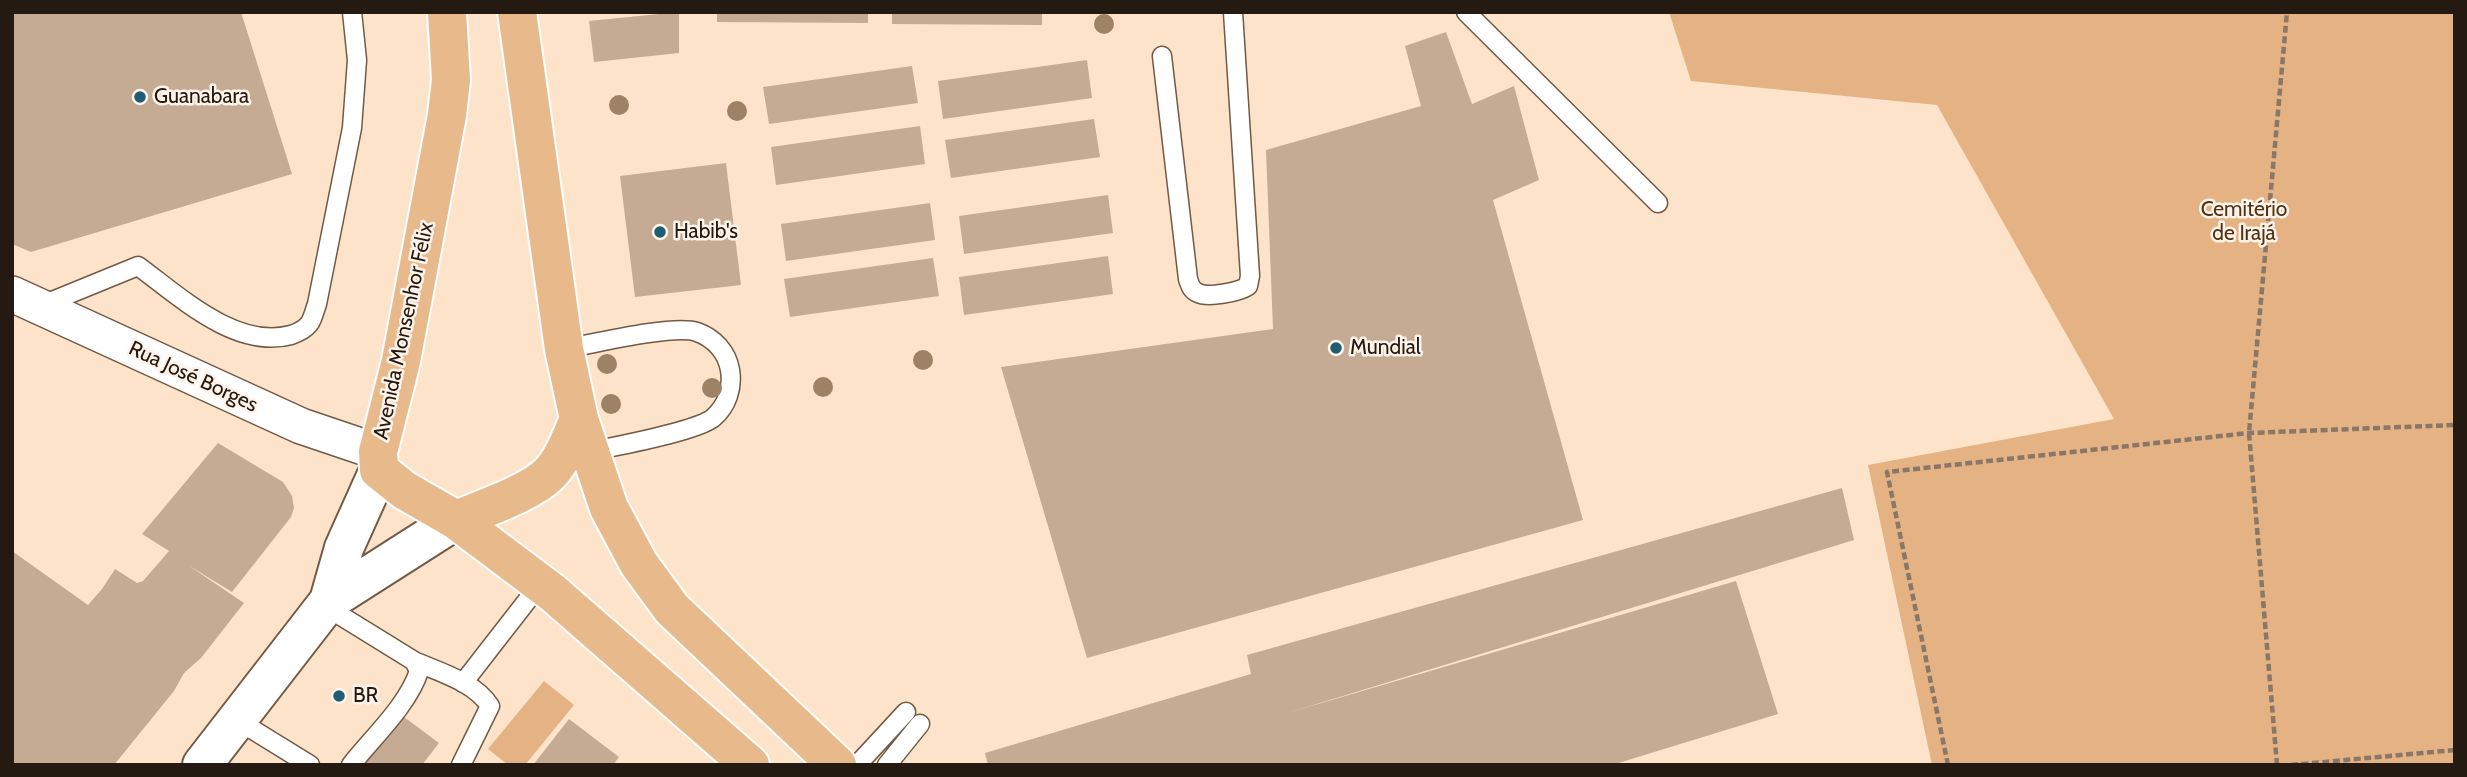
<!DOCTYPE html>
<html>
<head>
<meta charset="utf-8">
<style>
	body { margin:0 }
	#map { position:relative; width:2467px; height:777px; overflow:hidden; background:#fee3cb; font-family:Cabin,sans-serif }
	canvas { display:block }
	.frame { position:absolute; inset:0; border:14px solid #241a12; pointer-events:none }
</style>
</head>
<body>
<div id="map">
<canvas width="2467" height="777"></canvas>
<div class="frame"></div>
</div>
<script>
const ctx = document.querySelector('canvas').getContext('2d');
ctx.lineJoin = 'round';
function fillPath(path, color) {
  ctx.fillStyle = color;
  ctx.fill(path, 'evenodd');
}
function stroke(path, color, width, dash) {
  ctx.strokeStyle = color;
  ctx.lineWidth = width;
  ctx.lineCap = dash ? 'butt' : 'round';
  ctx.setLineDash(dash || []);
  ctx.stroke(path);
}
function label(font, color, halo, rows, align = 'center') {
  ctx.font = font + ' Cabin,sans-serif';
  ctx.lineWidth = 5;
  ctx.setLineDash([]);
  ctx.textBaseline = 'middle';
  ctx.strokeStyle = halo;
  ctx.fillStyle = color;
  for (const [text, x, y, turn = 0] of rows) {
    ctx.save();
    ctx.translate(x, y);
    ctx.rotate((+turn || 0) * Math.PI / 180);
    ctx.textAlign = isNaN(turn) ? turn : align;
    if (halo) ctx.strokeText(text, 0, 0);
    ctx.fillText(text, 0, 0);
    ctx.restore();
  }
}
const green = new Path2D(`
	M1669,12H2455V765H1932L1868,465L2114,419L1937,105L1691,81Z
	M544,681L574,705L525,765H508L488,749Z`);
const building = new Path2D(`
	M12,12H241L292,174L31,252L12,244Z
	M679,12V53L594,62L589,21Z
	M717,12H868V23L717,22Z
	M892,12H1042V25L892,24Z
	M1446,32L1472,104L1514,86L1539,180L1493,200L1583,520L1087,658L1001,367L1273,329L1266,150L1421,106L1405,46Z
	M1087,60L1092,98L943,119L938,81Z
	M912,66L918,103L769,124L763,87Z
	M1094,119L1100,157L951,178L945,140Z
	M920,126L925,164L776,185L771,147Z
	M726,163L741,285L635,297L620,176Z
	M1108,195L1113,233L964,254L959,216Z
	M930,203L935,240L786,261L781,224Z
	M1108,256L1113,294L964,315L959,277Z
	M933,258L939,296L790,317L784,279Z
	M218,443L283,482L292,496L294,508L291,517L232,592L188,565L244,603L201,658L184,673L174,691L114,765H12V551L88,605L102,589L115,569L137,583L143,581L169,551L142,534Z
	M1842,488L1854,540L1284,714L1736,581L1778,714L1612,765H988L985,753L1251,674L1247,655Z
	M396,711L439,743L422,765H356Z
	M569,719L619,757L613,765H533Z`);
const path = new Path2D(`
	M1948,765L1887,472L2249,433L2455,425
	M2277,765L2249,433L2287,12
	M2291,765L2455,750`);
const lane = new Path2D(`
	M1466,12L1658,203
	M1162,56L1188,279C1190,285 1191,290 1198,293C1208,298 1239,292 1248,286L1250,276L1233,12
	M40,306L138,266C179,296 236,350 291,335C297,333 305,329 309,324C313,319 315,309 317,304L352,128L357,60L352,12
	M564,349C592,344 674,324 697,332C714,338 727,352 730,370C733,388 727,406 713,418C695,432 615,446 589,452
	M325,606L414,661L419,671C408,705 373,737 351,765
	M414,661C439,672 475,682 490,706L461,765
	M463,683L540,584
	M237,720L310,765
	M857,765L906,712
	M887,765L920,724`);
const street = new Path2D(`
	M12,294L301,426L378,452`);
const secondary = new Path2D(`
	M329,601L456,520
	M202,765L329,601L344,548L379,470`);
const primary = new Path2D(`
	M447,12L451,80L447,115L401,361L378,452L379,470L404,490L456,520L553,593L750,765
	M517,12L564,349L579,419L609,508L639,564L672,609L837,765
	M456,520C482,509 531,493 550,473C564,458 571,437 579,419`);
const trees = [
	[1104,24],
	[619,105],
	[737,111],
	[923,360],
	[607,364],
	[823,387],
	[712,388],
	[611,404]
];
const markers = [
	[140,97,7,"#1f5d74"],
	[660,232,7,"#1f5d74"],
	[1336,348,7,"#1f5d74"],
	[339,696,7,"#1f5d74"]
];
const poiNames = [
	["Guanabara",154,97],
	["Habib's",674,232],
	["Mundial",1350,348],
	["BR",353,696]
];
const parkNames = [
	["Cemitério",2244,210],
	["de Irajá",2244,234]
];
const streetNames = [
	["Avenida Monsenhor Félix",404,331,-78],
	["Rua José Borges",193,377,25]
];
fillPath(green, '#e5b284');
fillPath(building, '#c5ab94');
stroke(lane, '#725a45', 21);
stroke(street, '#725a45', 38);
stroke(secondary, '#725a45', 42);
stroke(primary, '#fff', 42);
stroke(path, '#897768', 4.5, [7, 3.5]);
stroke(lane, '#fff', 18);
stroke(street, '#fff', 35);
stroke(secondary, '#fff', 38);
stroke(primary, '#e8ba8b', 38);
ctx.fillStyle = '#9e8266';
for (const [x, y] of trees) {
  ctx.beginPath();
  ctx.arc(x, y, 10, 0, 2 * Math.PI);
  ctx.fill();
}
for (const [x, y, r, color] of markers) {
  const dot = new Path2D();
  dot.arc(x, y, r, 0, 2 * Math.PI);
  ctx.fillStyle = color;
  ctx.fill(dot);
  stroke(dot, '#fff3ea', 2.5);
}
label('21px', '#241a12', '#fff3ea', poiNames, 'left');
label('21px', '#503214', '#fff3ea', parkNames);
label('21px', '#241a12', '#fff3ea', streetNames);
</script>
</body>
</html>
